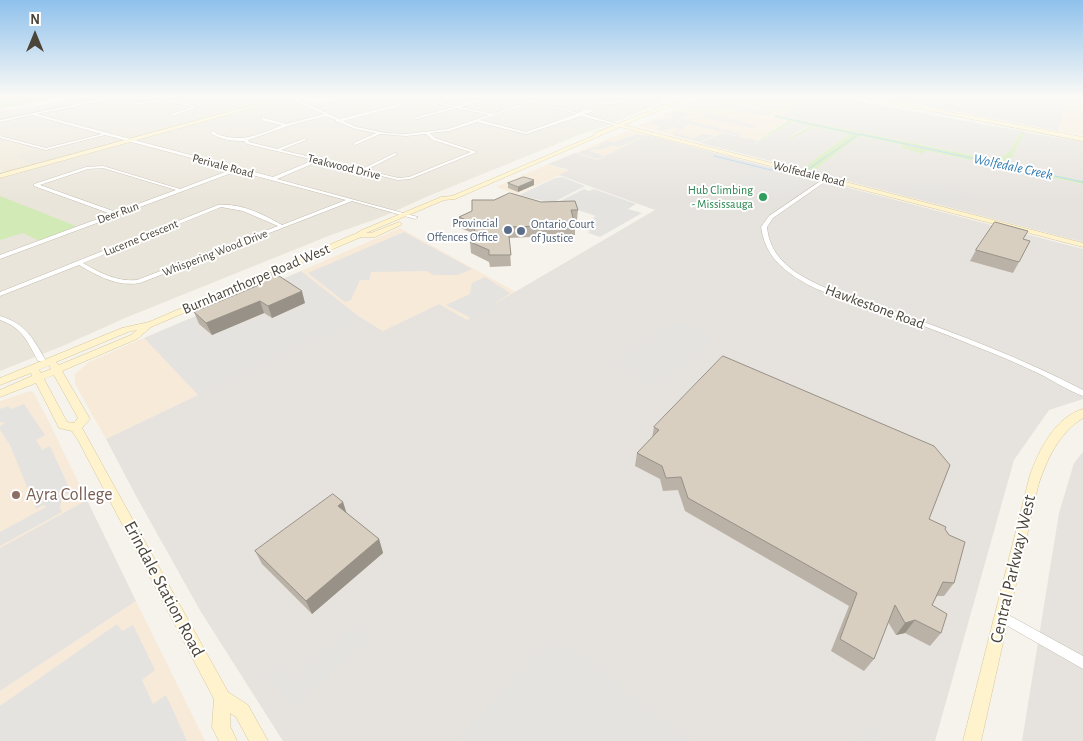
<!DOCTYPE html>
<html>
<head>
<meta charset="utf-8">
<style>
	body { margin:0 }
	#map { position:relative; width:1083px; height:741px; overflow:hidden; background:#f6f3ec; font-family:"Alegreya Sans",sans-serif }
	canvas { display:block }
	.north { position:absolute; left:10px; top:10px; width:50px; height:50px; -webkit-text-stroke:4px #fff; paint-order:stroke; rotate:0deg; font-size:14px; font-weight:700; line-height:20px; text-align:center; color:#4b4439 }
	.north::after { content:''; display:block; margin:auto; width:18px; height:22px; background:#4b4439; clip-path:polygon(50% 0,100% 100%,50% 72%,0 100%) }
</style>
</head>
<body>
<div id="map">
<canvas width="1083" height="741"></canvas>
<div class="north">N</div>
</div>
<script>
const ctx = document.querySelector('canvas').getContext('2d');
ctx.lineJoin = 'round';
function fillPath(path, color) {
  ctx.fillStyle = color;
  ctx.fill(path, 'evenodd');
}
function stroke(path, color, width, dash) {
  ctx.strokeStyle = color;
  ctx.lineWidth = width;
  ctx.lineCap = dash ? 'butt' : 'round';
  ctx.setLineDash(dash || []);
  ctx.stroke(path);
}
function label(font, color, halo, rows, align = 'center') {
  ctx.font = font + ' "Alegreya Sans",sans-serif';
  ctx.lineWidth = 4;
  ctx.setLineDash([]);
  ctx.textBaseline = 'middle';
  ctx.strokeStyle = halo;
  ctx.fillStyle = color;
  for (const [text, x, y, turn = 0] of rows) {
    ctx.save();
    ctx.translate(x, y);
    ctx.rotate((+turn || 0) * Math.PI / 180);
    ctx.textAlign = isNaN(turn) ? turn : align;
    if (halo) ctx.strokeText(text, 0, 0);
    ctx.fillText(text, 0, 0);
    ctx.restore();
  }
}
const residential = new Path2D(`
	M87,96H302L297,98L317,104L347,96H676L607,126L579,135L426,197L382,217L331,235L125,318L65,345L0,371V172L30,164L11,156L34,149L8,141L0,143V110L27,108Z`);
const commercial = new Path2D(`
	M705,96H815L781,116L774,117L789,120L758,140L722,133L700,143L638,126Z
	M1069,96L1083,97V135L1058,131Z
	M631,131L647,135L597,160L575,153L624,132Z
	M548,164L569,171L517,194L496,187Z
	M400,228L516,292L467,320L439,304L383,331L360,317L301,271Z
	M144,338L198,395L106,439L75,384V374L89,362Z
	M30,391L34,393L49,422L87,500L0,548V401Z
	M136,601L205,741H0V691Z`);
const industrial = new Path2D(`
	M815,96H846L858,99L856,101L1022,131L1010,151L997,160L781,116Z
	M875,96H1069L1058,131Z
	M793,122L811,125L789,137L814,127L849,134L802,169L700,143L722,133L758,140L751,146Z
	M1025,132L1083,142V181L1008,165Z
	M647,135L1083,249V399L1049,410L1014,460L935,741H283L201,612L136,496L106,439L198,395L144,338L301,271L360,317L383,331L439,304L467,320L655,210L559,175L569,170L548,164L575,153L597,160Z
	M860,136L902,145V148L922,153L927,151L1083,184V242L812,172Z
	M1083,452V741H1022L1059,513L1074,463Z
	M87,500L136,601L0,691V548Z`);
const education = new Path2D(`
	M8,141L36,149L11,156L31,164L4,172L0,170V143Z`);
const green = new Path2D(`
	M20,96H65L0,109V100Z
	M776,115L996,160L1010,151L1022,131L1025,132L1008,165L1083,181V184L927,151L922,154L902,148V145L860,136L812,172L802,169L849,134L814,127L791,139L789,138L810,126L793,122L750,146L788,121L773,116Z
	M0,196L76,226L39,241L23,233L0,240Z`);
const parking = new Path2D(`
	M709,96H722L712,102L774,113L769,116L722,107L724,105L701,100Z
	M680,112L704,116L690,114L679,118L743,134L739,136L689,124L677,133L695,138L700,134L714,135L700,142L672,135L675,134L672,133L680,129L669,125L668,126L673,128L661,131L656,129L662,126L649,123L663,119L669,120L674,117L667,116Z
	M707,113L745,122L744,123L757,126L751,128L706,118L709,117L703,115Z
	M637,134L644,136L619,147L612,145L600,150L594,149L589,151L604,156L597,159L577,153L602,145L599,144L606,141L613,142Z
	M756,169L790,178L792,177L805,180L785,192L787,198L778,197L774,193L744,184L746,183L743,180L738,178Z
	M562,177L585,186L552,203L519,195L555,178Z
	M915,181L960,192L959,193L968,195L954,207L902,194L904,193L902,192Z
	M584,189L589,191L594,189L636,204L628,209L642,213L600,237L588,233L590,231L586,230L592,226L584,223L596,216L556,203Z
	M404,232L472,269L458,275H434L426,271L371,272L369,280H360L351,300L345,302L308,273Z
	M300,273L357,318L199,393L146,339L254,293L259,297L194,326L208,338L264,316L271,324L311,304L281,283Z
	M485,277L510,293L473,319L446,305L470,294L472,283Z
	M677,322L715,341L656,385L615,362L672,324Z
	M24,404L45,435L36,440L42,450L50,446L71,492L62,496L60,508L62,512L0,546V532L46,507L44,505L36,509L10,445L0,430V426L5,423L0,422V409L8,406L11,409Z
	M117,624L122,631L133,625L155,670L142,680L153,704L166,695L187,741H0V706Z
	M355,624L369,638L293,708L265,674L277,664L291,681Z
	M546,645L566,646L690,741H455Z
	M865,723L884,741H857Z`);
const stream = new Path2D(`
	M775,116L856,134
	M714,156L771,170L783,171
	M807,170L859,134L1083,182`);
const street = new Path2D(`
	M115,96H122L115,98L135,103L166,99L198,107L172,116L171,114L192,107L166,101L135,105L113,99L37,114L273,177L314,160L247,144L244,141C233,141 218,140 210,132L213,131C217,135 219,135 224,136C246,142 262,133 282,125L263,121L261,117L286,124L324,114L297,102L275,96H282L299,100L318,109L370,96H376L320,110L340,119L422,98L456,106L489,96H495L461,107L493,114L544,96H549L535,101L578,113L585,109L592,110V112L584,114L621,125L619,126L581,116L526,134L477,122L449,131L430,133L435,138L477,152L410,179L398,180L319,161L277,179L418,217L415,219L352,201L140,283C117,287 98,276 79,265L0,296V292L218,205C241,203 263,214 282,225L346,200L237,171L0,259V255L111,214L34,186V184L86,167L103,166L180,189L233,169L105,135L46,150L0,138V136L46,148L102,134L32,115L0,122V120ZM422,100L453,107L413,118V120L457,108L489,115L448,129L406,134L385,133L357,127L343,121ZM533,102L576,114L526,132L480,120ZM326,116L336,120V122H339L355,129L376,133L354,143V145H355L380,134L406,136L426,134L433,140L471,152L409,177L398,178L366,170L396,155V153H395L362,169L281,150L306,140V138L277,149L249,142L248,140L294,124ZM103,168L176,190L116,212L40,185L88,169ZM221,207L243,211L278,226L137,280C117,282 100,273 83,263Z
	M632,96H637C623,103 608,108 593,100L595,99C609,104 619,102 632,96Z
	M825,178L829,179L773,218L767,227C769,248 780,261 797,273C828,293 865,301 900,313C962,336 1024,359 1083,390V396C1069,391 1055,382 1042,375C1019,364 996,354 972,345C941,332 910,321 879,310C849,300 816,293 791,274C774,262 764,248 761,227L769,216Z
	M0,316C26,324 32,337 45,359L44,361H38C27,341 23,328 0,320Z
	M1003,612L1083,656V669L999,621L997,617L999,613Z`);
const secondary = new Path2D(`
	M287,96H295L0,178V174Z
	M687,96H694L624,125L1083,243V247L620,127L455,199L444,200L366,233H371L399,222L402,224L401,225L375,237H361L151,327L137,339L62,371L90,419L82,428L228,692L248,705L268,741H249L236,717L230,713V726L237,741H219L212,727L214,699L78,440L72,431L59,428L36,383L0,397V390L32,376L31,373L0,385V378L122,328L149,322L357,233L362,230L441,197L452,196L593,136L595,133ZM137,330L131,335L59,365L56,362L128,332ZM49,365L51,369L41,373L39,370ZM54,375L78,418L74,423L67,422L44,379Z
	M855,96H865L1083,137V141Z
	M1083,409V418C1058,434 1047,459 1038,486L981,741H963L1030,475C1039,450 1055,417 1083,409Z`);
const highway = new Path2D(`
	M0,96H13L0,100Z`);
const wall = new Path2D(`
	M534,180V185L518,192L508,188V183Z
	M541,202L578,210L577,220H574L575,225V235L509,238L511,266L490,267L489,262L471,253L470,242H471V234L473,233L460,228L459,217Z
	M976,250L1019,262L1013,273L970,261Z
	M255,280L305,303L272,318L264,313L212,335L199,324L194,312L256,286Z
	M654,427L929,519L945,529L954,583L944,596H937L932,605L941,633L930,646L905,633L896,635L888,622L874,659L864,671L831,651L849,606L685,511L678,490L663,491L660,479L635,466L637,453L652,438Z
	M343,502L347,514L379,539L383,553L312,614L262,564L255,551Z`);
const shadedWall = new Path2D(`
	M534,180V185L518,192V187Z
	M302,291L305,303L272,318L268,306Z
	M260,301L264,313L212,335L206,323Z
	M343,502L347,515L338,506Z
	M379,539L383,553L312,614L306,601Z
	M915,620L905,633L896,635L905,623Z`);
const building = new Path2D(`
	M524,177L534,180L518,187L508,183Z
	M510,193L541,202L575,201L578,210H571L575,225L508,227L511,255H489V250L470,242L479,238L471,234L475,232L473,223L459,217L472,211V200H494Z
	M995,222L1028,231L1023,239L1030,241L1019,262L976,250Z
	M273,272L302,291L268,306L260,301L206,323L194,312L261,284L255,280Z
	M723,356L934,446L950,465L929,519L946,527L945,529L949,535L965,542L954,583L943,582L932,605L947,614L941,633L915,620L905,623L895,605L874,659L840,639L857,593L688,498L681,477L666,478L662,466L637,453L659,430L654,427Z
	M333,494L343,502L338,506L379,539L306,601L255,551Z`);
const markers = [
	[763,197,5,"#2e9e5b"],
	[508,230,5,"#5c6f8a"],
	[521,231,5,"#5c6f8a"],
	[16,495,5,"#8d6e63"]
];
const farStreetnames = [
	["Perivale Road",223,166,15],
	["Teakwood Drive",344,167,14],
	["Wolfedale Road",809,174,14],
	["Deer Run",118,213,-20],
	["Lucerne Crescent",141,238,-22],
	["Whispering Wood Drive",215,253,-21]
];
const farLeisurenames = [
	["Hub Climbing",753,190],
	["- Mississauga",753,204]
];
const farServicenames = [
	["Provincial",498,223],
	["Offences Office",498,237],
	["Ontario Court",531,224,"left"],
	["of Justice",531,238,"left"]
];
const farWaternames = [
	["Wolfedale Creek",1013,167,12]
];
const streetNames = [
	["Burnhamthorpe Road West",256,279,-23],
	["Hawkestone Road",875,307,20]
];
const nearEducationnames = [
	["Ayra College",26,495]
];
const nearStreetnames = [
	["Central Parkway West",1013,569,-77],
	["Erindale Station Road",164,589,62]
];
fillPath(residential, '#eae5da');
fillPath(commercial, '#f7ead8');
fillPath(industrial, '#e6e2dd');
fillPath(education, '#efe8d6');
fillPath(green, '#d2eab5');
fillPath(parking, '#e5e3e0');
stroke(stream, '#a9d4f2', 1);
stroke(street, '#c2bbae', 1);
stroke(secondary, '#d6c79b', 1);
stroke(highway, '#e0a43c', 1);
fillPath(street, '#fff');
fillPath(secondary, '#fff3cd');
fillPath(highway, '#ffcf6e');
fillPath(wall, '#bab2a6');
fillPath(shadedWall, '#979187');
fillPath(building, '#d8cfc1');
stroke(building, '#979187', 1);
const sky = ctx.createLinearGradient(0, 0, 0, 200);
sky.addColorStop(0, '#8fc1ec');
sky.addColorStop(0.48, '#fbfaf6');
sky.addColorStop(1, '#fbfaf600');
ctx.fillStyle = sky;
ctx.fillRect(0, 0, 1083, 200);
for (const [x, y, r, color] of markers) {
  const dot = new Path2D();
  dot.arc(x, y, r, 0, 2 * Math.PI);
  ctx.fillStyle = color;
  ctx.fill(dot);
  stroke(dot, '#fff', 2);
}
label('12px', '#4b4439', '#fff', farStreetnames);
label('12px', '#27864d', '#fff', farLeisurenames, 'right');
label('12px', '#4e5e75', '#fff', farServicenames, 'right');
label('italic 14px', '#2e7ab2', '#fff', farWaternames);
label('15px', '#4b4439', '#fff', streetNames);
label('18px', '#785e54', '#fff', nearEducationnames, 'left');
label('18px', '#4b4439', '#fff', nearStreetnames);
</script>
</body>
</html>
